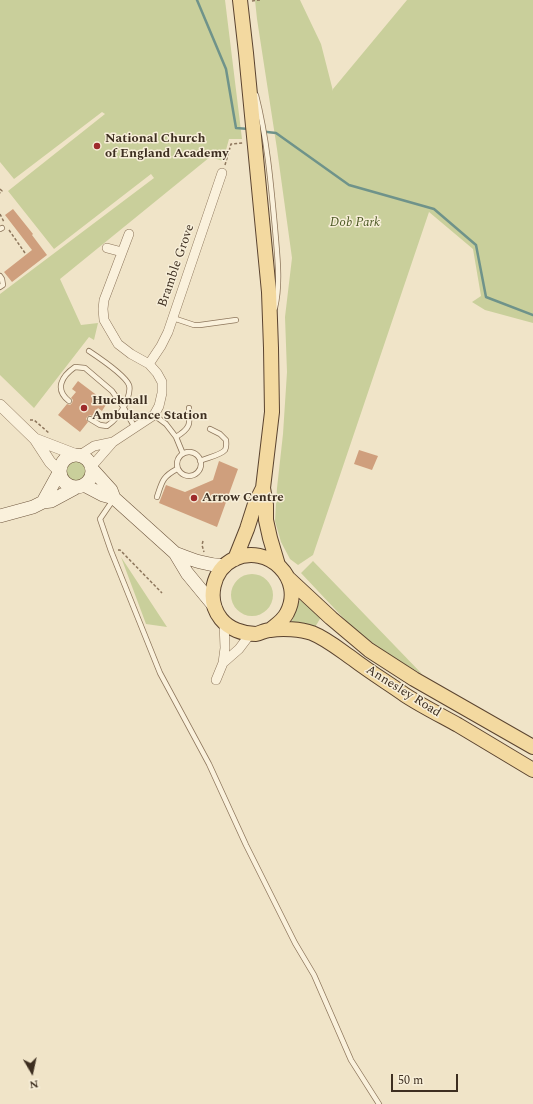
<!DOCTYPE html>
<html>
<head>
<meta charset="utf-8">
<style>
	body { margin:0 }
	#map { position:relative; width:533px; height:1104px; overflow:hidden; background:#f0e4c8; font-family:Spectral,serif }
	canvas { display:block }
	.north { position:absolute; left:12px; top:1052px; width:40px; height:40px; -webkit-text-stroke:3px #f7eed8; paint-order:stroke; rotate:171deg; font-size:11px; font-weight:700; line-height:16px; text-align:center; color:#3d2e20 }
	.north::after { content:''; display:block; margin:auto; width:14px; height:18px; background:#3d2e20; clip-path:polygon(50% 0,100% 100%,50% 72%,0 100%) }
	.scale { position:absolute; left:391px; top:1074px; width:67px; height:18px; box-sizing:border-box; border:2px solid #3d2e20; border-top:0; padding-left:5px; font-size:12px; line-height:14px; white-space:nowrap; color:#3d2e20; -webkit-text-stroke:3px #f7eed8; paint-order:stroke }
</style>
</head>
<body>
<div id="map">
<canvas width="533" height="1104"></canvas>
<div class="north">N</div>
<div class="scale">50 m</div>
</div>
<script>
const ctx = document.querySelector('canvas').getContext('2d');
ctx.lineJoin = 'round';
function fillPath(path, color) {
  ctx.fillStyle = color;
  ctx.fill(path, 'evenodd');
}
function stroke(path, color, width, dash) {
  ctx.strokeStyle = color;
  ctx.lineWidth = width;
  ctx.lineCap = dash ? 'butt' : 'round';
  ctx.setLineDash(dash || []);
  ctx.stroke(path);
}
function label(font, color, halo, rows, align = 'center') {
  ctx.font = font + ' Spectral,serif';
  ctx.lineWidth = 3;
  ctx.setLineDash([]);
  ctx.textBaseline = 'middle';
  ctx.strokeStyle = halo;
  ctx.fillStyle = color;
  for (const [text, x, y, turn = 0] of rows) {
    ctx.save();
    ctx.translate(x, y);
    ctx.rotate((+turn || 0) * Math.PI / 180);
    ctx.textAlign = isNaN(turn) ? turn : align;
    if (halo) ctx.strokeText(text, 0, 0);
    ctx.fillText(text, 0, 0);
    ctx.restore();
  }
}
const green = new Path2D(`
	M0,0H225L242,139H229L223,161L210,157L60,279L81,325L98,323L94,340L89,337L34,408L0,375V294L154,178L151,174L54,249L8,191L105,114L102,112L14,179L0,162Z
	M255,0H300L321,44L333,91V89L407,0H533V323L485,310L472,302L481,296L473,249L429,212L313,555L298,565L290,559L281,542L275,521L277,488L283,434L287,372L285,317L292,258L277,149L257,19Z
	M65 471a11 11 0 1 1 22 0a11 11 0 1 1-22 0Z
	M121,557L167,627L146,624Z
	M313,561L422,674L384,652L350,625L301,573Z
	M231 595a21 21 0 1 1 42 0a21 21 0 1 1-42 0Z
	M301,600L303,601L321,617L314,629L292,623V621L296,611L298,602Z`);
const stream = new Path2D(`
	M197,0L226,69L236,128L249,129
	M258,131L276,133L349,185L434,209L476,245L486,297L533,315`);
const building = new Path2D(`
	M13,209L33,234L32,235L47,255L12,282L4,272L32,250L5,215Z
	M78,381L107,403L102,411L98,408L92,416L90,415L87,417L86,419L88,422L80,432L58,415L67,404L70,405L72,403L73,400L71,398L76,392L72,389Z
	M359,450L378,456L372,470L354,464Z
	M219,461L238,469L217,527L159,503L166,485L185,492L213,480Z`);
const path = new Path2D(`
	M252,1L260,0
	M225,165L231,144L243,143
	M0,189L2,191L0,193
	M0,214L4,222
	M9,230L25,253
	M104,401L107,397
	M30,420H34L49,433
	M203,541L202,545L204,552
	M118,550H120L162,593`);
const service = new Path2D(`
	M256,95C267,138 271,184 275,228C277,254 281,282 275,308
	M0,229L2,228
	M0,276L2,279L3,285L0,287
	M173,318L194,325H200L236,320
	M89,351C98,357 125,375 129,385C131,391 128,397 126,403C121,413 116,420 107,426L100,425L90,419
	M69,401C54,389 62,376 75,367L85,368L112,391L124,408L135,428
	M154,415L166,424L176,437L183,454
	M176,437C191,428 190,424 189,408
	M177 464a12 12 0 1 1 24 0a12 12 0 1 1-24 0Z
	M200,461C207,458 221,455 225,450C227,447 226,443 226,440L220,434L210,429
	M157,497C162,482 162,477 177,469
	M113,500L100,519L111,551L160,673L209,764L246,845L295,943L314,975L351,1060L379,1104`);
const minor = new Path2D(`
	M107,248L122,252
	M149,364L161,346L168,332L222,173
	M80,455L94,446L113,442
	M92,466L113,442L154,415L159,406L162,393V382L157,373L149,364L131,354L118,344L104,320L103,309L104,300L129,234
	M223,663L239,649L251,633
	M216,680L223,663L225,648L224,622`);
const tertiary = new Path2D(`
	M0,405L35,439L50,462L59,471
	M35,439L74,454`);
const secondary = new Path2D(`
	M60 471a16 16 0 1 1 32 0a16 16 0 1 1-32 0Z
	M92,469L111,490L114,498
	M84,485L103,495L114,498L175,553L187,573L215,607
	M43,502L59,473
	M0,516L33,507L43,502L51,501L77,487
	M175,553C193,560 205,565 225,566`);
const primary = new Path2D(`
	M240,0L246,53L269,292L271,348L272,412L263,488L266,505V520L270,538L278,565
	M235,559L247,529L255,504L263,488
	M288,578L331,618L369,650L414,679L533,747
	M270,630C276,625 283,621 287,613C305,579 268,543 234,559C212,570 206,600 221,619C229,629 243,634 256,634C261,633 265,630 270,630C282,628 301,629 312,633C327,639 340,650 353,659C370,672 388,683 405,695C422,706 440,715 458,725C483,740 508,755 533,770`);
const markers = [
	[97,146,4,"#9e2a2b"],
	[84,408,4,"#9e2a2b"],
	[194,498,4,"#9e2a2b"]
];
const poiNames = [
	["National Church",105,139],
	["of England Academy",105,154],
	["Hucknall",92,401],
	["Ambulance Station",92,416],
	["Arrow Centre",202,498]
];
const parkNames = [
	["Dob Park",355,223]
];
const streetNames = [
	["Bramble Grove",177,266,-71],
	["Annesley Road",403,692,32]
];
fillPath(green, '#c9cf9b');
stroke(stream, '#6f938a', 2.5);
fillPath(building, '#cf9f7d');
stroke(service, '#8d765c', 6);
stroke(minor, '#8d765c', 10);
stroke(tertiary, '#8d765c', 12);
stroke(secondary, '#6f573f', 14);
stroke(primary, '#5b4430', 16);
stroke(path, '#8d765c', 1.5, [3, 2]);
stroke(service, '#faf1dc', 4.5);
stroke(minor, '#faf1dc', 9);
stroke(tertiary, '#faf1dc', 11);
stroke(secondary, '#faf1dc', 13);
stroke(primary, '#f3d9a0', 14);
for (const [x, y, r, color] of markers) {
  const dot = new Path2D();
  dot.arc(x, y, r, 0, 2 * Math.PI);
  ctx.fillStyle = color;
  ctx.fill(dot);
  stroke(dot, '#f7eed8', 1.5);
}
label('bold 13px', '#3d2e20', '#f7eed8', poiNames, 'left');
label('italic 13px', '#4d5a26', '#f7eed8', parkNames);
label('13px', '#3d2e20', '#f7eed8', streetNames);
</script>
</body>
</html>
